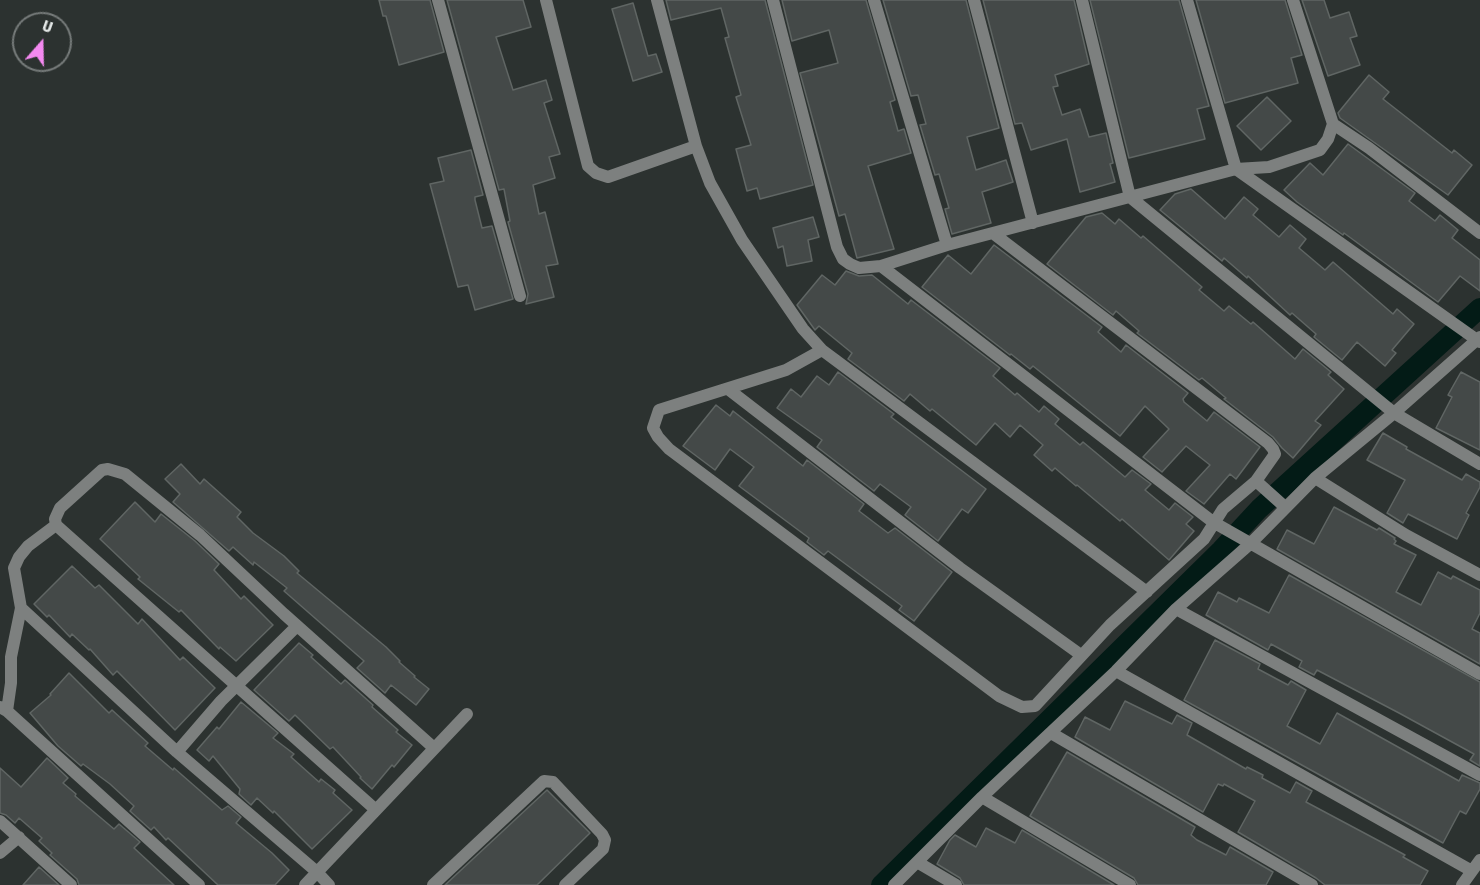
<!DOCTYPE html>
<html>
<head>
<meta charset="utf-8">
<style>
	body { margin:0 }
	#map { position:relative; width:1480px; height:885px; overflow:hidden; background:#2c3230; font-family:"Fira Sans Condensed",sans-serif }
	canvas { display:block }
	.north { position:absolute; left:12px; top:12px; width:60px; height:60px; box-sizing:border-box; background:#2c3230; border:2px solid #767b7a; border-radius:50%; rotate:20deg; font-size:16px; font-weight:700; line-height:24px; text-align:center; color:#e5e9e8 }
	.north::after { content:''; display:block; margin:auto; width:21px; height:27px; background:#f489f0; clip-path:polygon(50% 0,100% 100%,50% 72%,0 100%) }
</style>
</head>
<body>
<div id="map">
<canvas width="1480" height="885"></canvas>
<div class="north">U</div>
</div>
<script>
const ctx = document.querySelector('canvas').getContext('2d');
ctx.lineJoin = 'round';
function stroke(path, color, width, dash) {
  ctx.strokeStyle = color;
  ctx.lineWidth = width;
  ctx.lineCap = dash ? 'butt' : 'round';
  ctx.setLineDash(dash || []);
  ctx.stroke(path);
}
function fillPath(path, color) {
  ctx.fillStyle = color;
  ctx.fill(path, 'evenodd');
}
const canal = new Path2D(`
	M881,885L1221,550L1259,509L1480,308`);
const building = new Path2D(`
	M379,0H430L444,52L399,65L386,16H383Z
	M447,0H523L531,27L496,37L513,90L546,80L552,100L544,103L560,154L549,157L555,178L533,185L539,214L545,212L558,264L546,266L554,297L526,304L528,294L508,222L510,221L504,189L499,190Z
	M666,0H765L813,185L760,199L757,188L747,191L736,149L751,145L736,97L741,95L725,38L729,37L721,8L671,20Z
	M782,0H866L895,100L890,102L898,131L904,129L911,153L868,166L894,249L857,258L845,214L839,216L800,73L838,63L829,30L792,41Z
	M883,0H966L999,128L967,137L976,170L1006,160L1013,182L982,192L991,223L952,234L945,209L949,208L939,174L935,175L920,125L926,124L918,95L911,96Z
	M983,0H1074L1089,64L1055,75L1058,86L1053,87L1062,115L1080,109L1089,137L1106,133L1113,163L1110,164L1115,182L1080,192L1067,139L1031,150L1022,123L1015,124Z
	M1090,0H1179L1209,106L1197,109L1205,139L1129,158Z
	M1196,0H1285L1302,55L1291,58L1298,83L1225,103Z
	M1302,0H1324L1330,18L1349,12L1357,36L1350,38L1360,65L1328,76Z
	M633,3L648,56L656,54L662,72L633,81L612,9Z
	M1369,75L1389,92L1383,99L1452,153L1454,150L1472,165L1448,195L1340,118L1338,113Z
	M1267,97L1291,121L1261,150L1237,126Z
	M1348,144L1415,193L1409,201L1435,221L1440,215L1458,230L1452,238L1480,260V291L1460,276L1438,302L1344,233L1343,235L1297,202L1284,190L1310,163L1323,175Z
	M471,150L483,195L475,197V200L482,228L492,226L513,299L475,310L468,285L458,287L430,184L444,181L438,158Z
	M1191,189L1225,219L1244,197L1258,209L1253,215L1279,237L1290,225L1306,239L1299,248L1325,270L1333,262L1393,314L1397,309L1414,324L1392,350L1396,353L1385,366L1357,342L1342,360L1314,337L1316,334L1292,313L1290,315L1248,276L1247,278L1224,258L1222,261L1160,210L1175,194Z
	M1102,213L1115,224L1119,219L1141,238L1143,236L1202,287L1199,290L1224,311L1229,306L1251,324L1253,322L1295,359L1303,349L1331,372L1328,375L1344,389L1315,421L1321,425L1293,458L1282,448L1273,437L1224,399L1226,398L1202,378L1199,380L1137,333L1139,331L1116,311L1113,315L1047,264L1086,217Z
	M813,217L819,237L808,240L812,261L787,266L783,246L778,248L773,228Z
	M994,245L1102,327L1098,332L1121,352L1126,345L1188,393L1183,399L1184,402L1207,421L1214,412L1260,447L1236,479L1230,474L1204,504L1186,491L1210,465L1186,446L1162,472L1143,457L1169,429L1145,406L1120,436L1033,366L1030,369L1011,354L1010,355L922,287L948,255L971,274Z
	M846,271L859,276L872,275L908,304L911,300L1000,368L993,376L1015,395L1017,393L1039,412L1044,406L1059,419L1055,424L1080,445L1083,442L1125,477L1132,470L1151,484L1145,490L1169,510L1175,503L1193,517L1186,524L1194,531L1169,560L1122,519L1120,521L1077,485L1076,486L1055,468L1052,471L1034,455L1043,445L1020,425L1010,437L995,423L976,445L932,409L930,411L910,394L904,401L848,359L852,353L819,326L815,330L797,305L822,275L835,285Z
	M838,372L894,414L891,417L986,489L968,513L962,509L938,541L905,515L911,507L880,484L874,491L817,447L822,440L777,408L791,389L801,397L817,376L829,385Z
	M1461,372L1480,382V450L1436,428L1452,397L1448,395Z
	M716,405L730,416L733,411L803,466L807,460L864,504L859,511L888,533L895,528L952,572L914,621L899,610L902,606L828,551L824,555L807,542L809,538L739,486L754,467L730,449L715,470L683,446Z
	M1383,433L1407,447L1406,449L1462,480L1466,474L1480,482V487L1466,513L1469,515L1457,539L1408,514L1403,523L1387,513L1405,480L1367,460Z
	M181,464L200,484L204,479L241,512L237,517L253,533L284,556L299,571L297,573L386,647L400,661L399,662L415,676L414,677L429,689L416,705L391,685L385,693L357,668L364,661L284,591L287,588L254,562L253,565L233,547L229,551L173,502L180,494L165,479Z
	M135,502L155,522L161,514L195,541L219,564L214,570L241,599L244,596L273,625L236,661L220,647L219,649L181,610L179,612L138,579L140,577L100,539Z
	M1334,507L1377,530L1379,528L1395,538L1394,539L1396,541L1394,544L1416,555L1396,592L1421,605L1438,572L1451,579L1453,576L1480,590V613L1472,629L1480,633V664L1277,549L1287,530L1314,544Z
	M72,566L95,588L99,585L138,624L142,619L180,660L183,657L215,688L175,730L117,671L113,675L90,649L89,650L72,634L70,637L49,615L47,617L34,604Z
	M1289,575L1480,682V766L1470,760L1474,754L1399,713L1317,670L1314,675L1299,667L1302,661L1271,644L1268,650L1206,615L1218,592L1237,602L1239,598L1269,613Z
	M1215,640L1260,664L1258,669L1288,685L1291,681L1306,690L1287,726L1320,744L1337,713L1459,781L1462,775L1480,783V789L1466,814L1460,811L1443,843L1184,700Z
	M299,643L313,655L311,657L341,684L345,680L373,705L372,707L398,730L396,732L412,745L394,767L392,765L372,789L360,778L361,777L333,747L330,749L295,715L289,721L254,690Z
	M69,673L109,713L112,710L148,743L145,746L173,770L174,768L222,810L228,806L241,817L236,823L272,853L289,870L275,885H218L168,838L166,840L154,827L151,830L130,811L134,806L110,784L83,764L81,766L58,746L30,713L51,695L50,694Z
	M1125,701L1172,724L1177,715L1192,723L1187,735L1246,769L1247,767L1263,775L1262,778L1290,793L1296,782L1312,791L1306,802L1383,843L1405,855L1403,857L1428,871L1420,885H1325L1316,878L1238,832L1255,801L1224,784L1223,786L1218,784L1203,812L1075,737L1085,717L1110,730Z
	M241,702L278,733L273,738L294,754L291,757L319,782L321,779L335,790L333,793L352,810L312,849L274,811L273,813L257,798L251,805L239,794L240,789L213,756L209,761L197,750L217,727L219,729Z
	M1067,752L1195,827L1191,835L1197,840L1226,855L1230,847L1273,872L1266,885H1138L1134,878L1030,816Z
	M47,758L68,778L63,783L76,794L75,796L114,829L119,824L140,842L134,848L174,885H79L77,879L50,855L52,853L39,841L42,838L19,818L15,823L6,815L0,813V768L21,787Z
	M547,790L590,833L537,885H445Z
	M986,828L1015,843L1022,830L1114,885H964L960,878L937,864L950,840L955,835L976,847Z
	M39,867L59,885H23Z`);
const minor = new Path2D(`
	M438,0L520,296
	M546,0L588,166L596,173L608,177L696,146
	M657,0L696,146L710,183L742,240L803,329L822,350L1147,592
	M773,0L837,247L843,259L850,264L859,268L881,266L947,245L1236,169L1269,167L1320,150L1328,139L1333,124L1369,148L1480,233
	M874,0L947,245
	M974,0L1033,223
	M1082,0L1130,197L1394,413L1480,464
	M1187,0L1236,169L1480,342
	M1293,0L1333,124
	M881,266L1213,522L1480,674
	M822,350L786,370L659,410L653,428L658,437L669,449L999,696L1022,707L1035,706L1110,625L1204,539L1223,509L1256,481L1275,454L1273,449L1268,443L994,234
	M728,389L960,568L1081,655
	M1315,478L1406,535L1480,575
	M1256,481L1285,507
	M21,608L177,752L317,872L329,885
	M1176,609L1480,775
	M1116,671L1472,871
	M0,707L7,711L199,885
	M7,711L11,683V657L21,608L14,568L19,557L28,546L56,525
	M1051,733L1312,885
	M177,752L221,701L297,626
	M982,797L1130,885
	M376,810L56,525L55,519L60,508L102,470L108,469L125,474L200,535L284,614L434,748
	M0,821L71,885
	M0,853L19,837
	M917,862L956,885
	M305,885L467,714
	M433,885L544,781L553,782L602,834L605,840L603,849L565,885
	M894,885L982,797L1116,671L1176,609L1250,544L1315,478L1394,413L1480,337
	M1462,885L1480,860`);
stroke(canal, '#031b16', 20);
fillPath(building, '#444948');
stroke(building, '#606664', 1.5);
stroke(minor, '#7d807f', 12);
</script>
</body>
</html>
